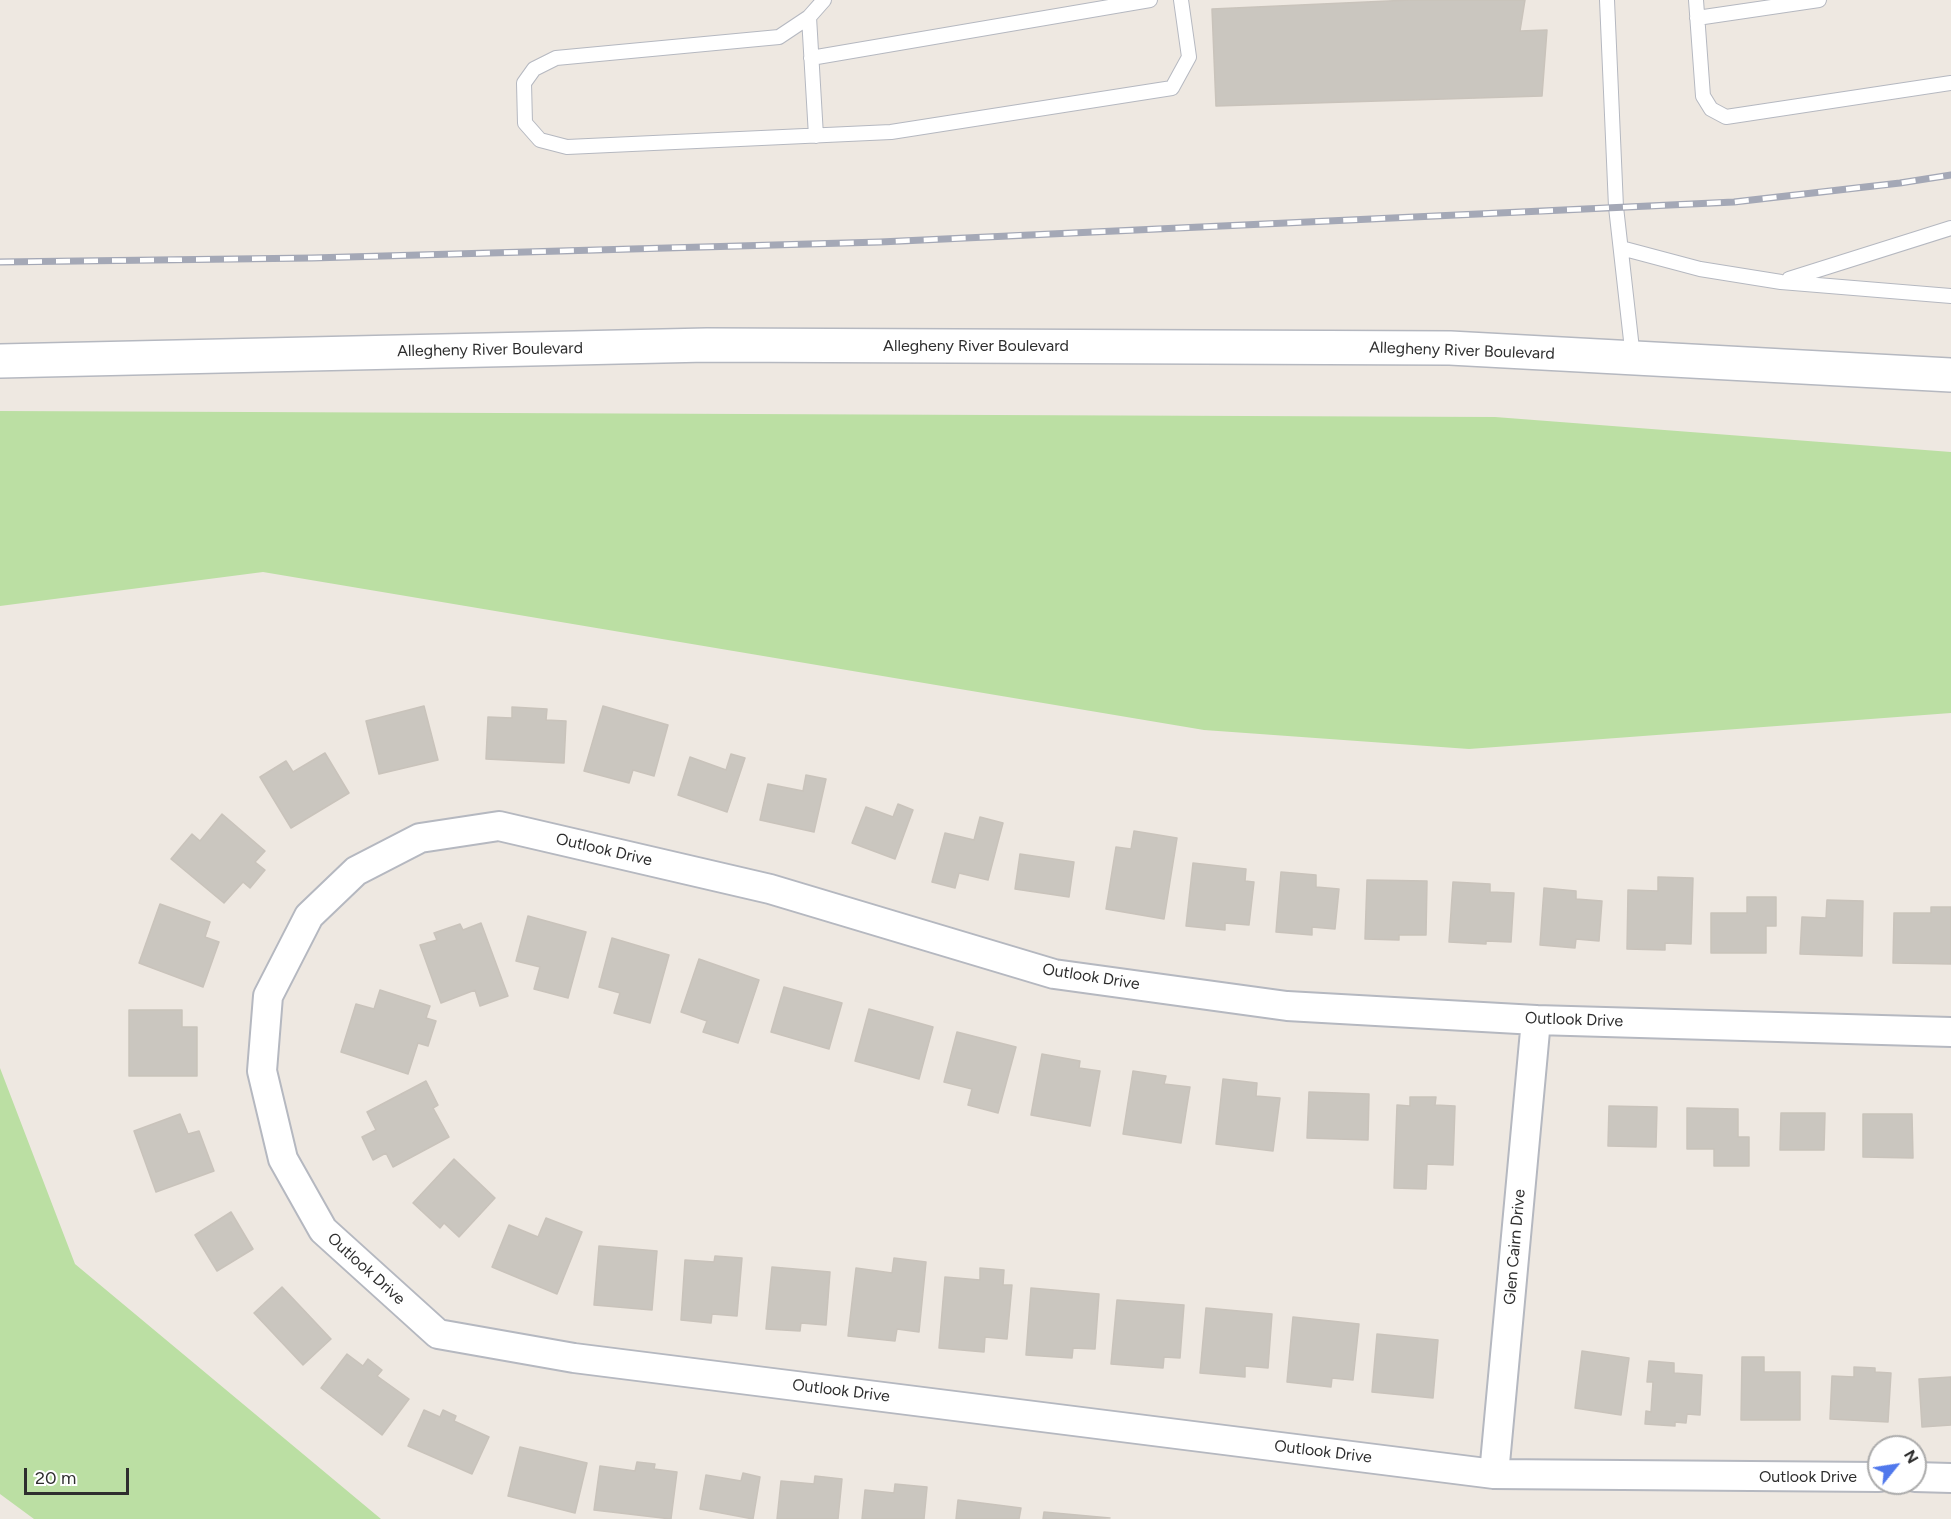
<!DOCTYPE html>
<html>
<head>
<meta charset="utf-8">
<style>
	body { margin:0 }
	#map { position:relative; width:1951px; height:1519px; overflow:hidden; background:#eee8e1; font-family:Figtree,sans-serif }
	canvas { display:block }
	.north { position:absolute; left:1867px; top:1435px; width:60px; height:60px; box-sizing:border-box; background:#fff; border:2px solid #ababab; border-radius:50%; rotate:60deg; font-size:16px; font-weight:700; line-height:24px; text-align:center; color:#2e2e2e }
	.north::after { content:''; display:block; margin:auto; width:21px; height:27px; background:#5078ec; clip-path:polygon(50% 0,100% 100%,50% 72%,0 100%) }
	.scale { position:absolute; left:24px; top:1468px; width:105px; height:27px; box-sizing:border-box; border:3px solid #2e2e2e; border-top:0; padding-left:8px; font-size:18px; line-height:21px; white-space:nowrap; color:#2e2e2e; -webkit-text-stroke:4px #fff; paint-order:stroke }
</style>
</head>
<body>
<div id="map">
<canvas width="1951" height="1519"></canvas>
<div class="north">N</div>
<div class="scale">20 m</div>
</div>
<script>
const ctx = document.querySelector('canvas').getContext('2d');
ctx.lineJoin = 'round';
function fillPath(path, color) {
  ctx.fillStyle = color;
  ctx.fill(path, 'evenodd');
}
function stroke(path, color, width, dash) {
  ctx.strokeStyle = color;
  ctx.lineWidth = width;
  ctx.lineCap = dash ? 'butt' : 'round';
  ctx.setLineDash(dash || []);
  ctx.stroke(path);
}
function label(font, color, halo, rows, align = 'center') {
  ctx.font = font + ' Figtree,sans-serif';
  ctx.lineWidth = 4.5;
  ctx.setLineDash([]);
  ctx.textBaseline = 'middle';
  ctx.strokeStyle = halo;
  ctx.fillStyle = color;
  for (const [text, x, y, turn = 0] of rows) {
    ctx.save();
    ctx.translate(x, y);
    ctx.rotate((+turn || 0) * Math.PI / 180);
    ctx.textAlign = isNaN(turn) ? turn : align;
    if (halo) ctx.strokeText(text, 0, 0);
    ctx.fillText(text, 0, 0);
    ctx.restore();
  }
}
const green = new Path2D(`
	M0,411L1495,417L1951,452V713L1469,749L1204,730L263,572L0,606Z
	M0,1068L75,1264L381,1519H34L0,1494Z`);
const building = new Path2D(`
	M1410,0H1525L1520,31L1547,30L1542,96L1216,106L1212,9Z
	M424,706L438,760L379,774L366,721Z
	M603,706L668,725L654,776L633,770L629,783L584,771Z
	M512,707L547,709L546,720L566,721L564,763L486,759L488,717L512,718Z
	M325,753L349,793L291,828L260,777L286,761L293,772Z
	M731,754L745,758L727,812L678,795L690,757L726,770Z
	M806,775L826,779L814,832L760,820L768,784L803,791Z
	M898,804L913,810L895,859L852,843L866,807L893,817Z
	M222,814L265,851L255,862L265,870L250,888L243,882L224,903L171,859L192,834L200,841Z
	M980,817L1003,823L988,880L959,873L955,888L932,882L945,833L974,840Z
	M1134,831L1177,838L1164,919L1106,909L1116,847L1131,849Z
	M1020,854L1074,862L1069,897L1015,889Z
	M1193,863L1246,869L1245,881L1254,882L1249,925L1225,923V930L1186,926Z
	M1281,872L1316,875V887L1339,889L1335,929L1312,927V935L1276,932Z
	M1658,877L1693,878L1691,944L1665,943V950L1627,949L1628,890L1658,891Z
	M1367,880L1427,881L1426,935H1399V940L1365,939Z
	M1453,882L1490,884V892L1514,893L1511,942L1486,941V944L1449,942Z
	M1544,888L1576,891V899L1602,901L1599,941L1576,939L1575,948L1540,945Z
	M1747,897H1776V926H1766V953H1711V913H1747Z
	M1827,900L1863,901L1862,956L1800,954L1802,917L1826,918Z
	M160,904L210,922L205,937L219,942L203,987L139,963Z
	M1931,907H1951V964L1893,963L1894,913H1931Z
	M528,916L586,932L568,998L534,989L540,967L516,961Z
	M481,923L508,996L480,1006L475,990L441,1003L420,945L437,940L434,933L460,924L463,930Z
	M612,938L669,955L650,1023L614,1013L620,993L599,987Z
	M699,959L759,980L738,1043L703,1032L707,1021L681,1012Z
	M784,987L842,1003L829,1049L771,1032Z
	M380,990L430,1006L426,1018L436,1021L428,1046L418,1043L408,1074L341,1052L356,1004L374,1009Z
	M869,1009L933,1027L919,1079L855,1061Z
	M129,1010H182V1027H197V1076H129Z
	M957,1032L1016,1047L998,1113L968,1105L972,1089L944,1082Z
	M1042,1054L1080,1061L1079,1068L1100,1071L1090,1126L1031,1115Z
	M1133,1071L1166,1076L1164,1084L1190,1087L1181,1143L1123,1134Z
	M1223,1079L1257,1083L1256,1096L1280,1098L1273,1151L1216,1144Z
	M426,1081L438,1105L433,1108L449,1137L393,1167L386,1153L373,1160L362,1137L376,1130L367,1112Z
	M1309,1092L1369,1094L1368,1140L1307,1138Z
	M1410,1097H1436L1435,1105L1455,1106L1453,1165L1427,1164L1426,1189L1394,1188L1397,1105L1410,1106Z
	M1609,1106L1657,1107L1656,1147L1608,1146Z
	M1687,1108L1738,1109V1137H1749V1166H1714V1149H1687Z
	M1781,1113H1825L1824,1150H1780Z
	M180,1114L188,1134L199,1131L214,1171L156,1192L134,1131Z
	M1863,1114H1912L1913,1158L1863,1157Z
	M454,1159L495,1198L459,1237L444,1223L440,1228L413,1203Z
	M231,1212L253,1249L217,1271L195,1235Z
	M546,1218L582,1232L557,1294L492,1267L509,1225L538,1237Z
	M599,1246L657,1251L652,1310L594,1305Z
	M715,1256L742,1258L737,1316L712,1314L711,1323L681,1320L685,1260L714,1262Z
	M894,1258L926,1262L919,1332L897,1329L895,1341L848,1336L856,1268L892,1273Z
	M772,1267L830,1272L826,1325L801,1323L800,1331L766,1329Z
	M980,1268L1004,1270L1003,1285H1012L1007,1339L985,1337L984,1352L939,1348L945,1277L980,1280Z
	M282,1287L331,1339L303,1365L254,1313Z
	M1031,1288L1099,1294L1095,1349L1073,1348L1072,1358L1026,1355Z
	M1117,1300L1184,1305L1180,1358L1164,1357L1163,1368L1111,1364Z
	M1206,1308L1272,1314L1268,1368L1245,1366V1377L1200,1373Z
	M1293,1317L1359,1324L1353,1380L1332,1378L1331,1387L1287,1382Z
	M1377,1334L1438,1340L1433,1398L1372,1392Z
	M1582,1351L1629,1358L1621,1415L1575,1408Z
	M347,1354L363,1366L368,1359L382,1370L377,1376L409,1399L382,1435L321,1388Z
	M1742,1357H1764V1372H1800V1420H1741Z
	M1649,1361L1674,1363V1373L1702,1375L1700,1415L1687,1414L1686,1423L1675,1422V1426L1645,1424L1646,1411L1651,1412L1653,1382H1647Z
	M1854,1367L1875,1368V1372L1891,1373L1888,1422L1830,1419L1832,1376L1854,1377Z
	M1951,1377V1425L1922,1427L1919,1379Z
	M424,1410L440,1417L443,1410L456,1416L454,1421L489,1437L472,1474L408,1446Z
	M520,1447L587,1463L575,1513L508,1496Z
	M637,1462L655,1464L654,1469L677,1472L671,1519L594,1510L600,1466L635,1471Z
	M743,1473L760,1477L753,1519L700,1509L706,1475L741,1481Z
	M815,1476L842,1479L838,1519H777L781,1481L814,1484Z
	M895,1484L927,1487L924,1519H862L865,1490L894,1493Z
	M958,1500L1021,1508L1019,1519H956Z
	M1044,1512L1110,1518L1043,1519Z`);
const service = new Path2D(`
	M824,0L809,17L779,37L556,58L534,69L524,83L525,123L540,140L567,147L891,132L1172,88L1189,57L1181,0
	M1607,0L1616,207L1633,358
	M1696,0L1703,96L1711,109L1726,117L1951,83
	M809,17L816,136
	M1697,18L1819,0
	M811,58L1150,0
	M1621,248L1700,269L1781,282L1951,296
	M1789,279L1951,228`);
const minor = new Path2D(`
	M1494,1474L1536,1020
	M1879,1477L1494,1474L574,1358L438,1334L323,1230L283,1159L262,1071L268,996L309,916L356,871L420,838L499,826L770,889L1054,974L1287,1006L1536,1020L1951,1032
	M1915,1477L1951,1478`);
const secondary = new Path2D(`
	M0,361L707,345L1450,348L1951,375`);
const rail = new Path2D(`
	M0,262L312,258L880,242L1734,202L1900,183L1951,175`);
const streetNames = [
	["Allegheny River Boulevard",976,346],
	["Allegheny River Boulevard",490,350,-1],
	["Allegheny River Boulevard",1462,351,2],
	["Outlook Drive",604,850,13],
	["Outlook Drive",1091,977,9],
	["Outlook Drive",1574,1020,2],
	["Glen Cairn Drive",1515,1247,-85],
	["Outlook Drive",366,1269,42],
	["Outlook Drive",841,1391,7],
	["Outlook Drive",1323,1452,7],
	["Outlook Drive",1808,1477]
];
fillPath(green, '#bbdfa3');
fillPath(building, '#cac6bf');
stroke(building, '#c9c3bb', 1.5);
stroke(service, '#b5b8c0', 16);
stroke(minor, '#b5b8c0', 32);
stroke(secondary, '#b5b8c0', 36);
stroke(service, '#fff', 14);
stroke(minor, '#fff', 28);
stroke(secondary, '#fff', 33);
stroke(rail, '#a4a8b6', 7);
stroke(rail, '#fff', 4.5, [14]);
label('16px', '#2e2e2e', '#fff', streetNames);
</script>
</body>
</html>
